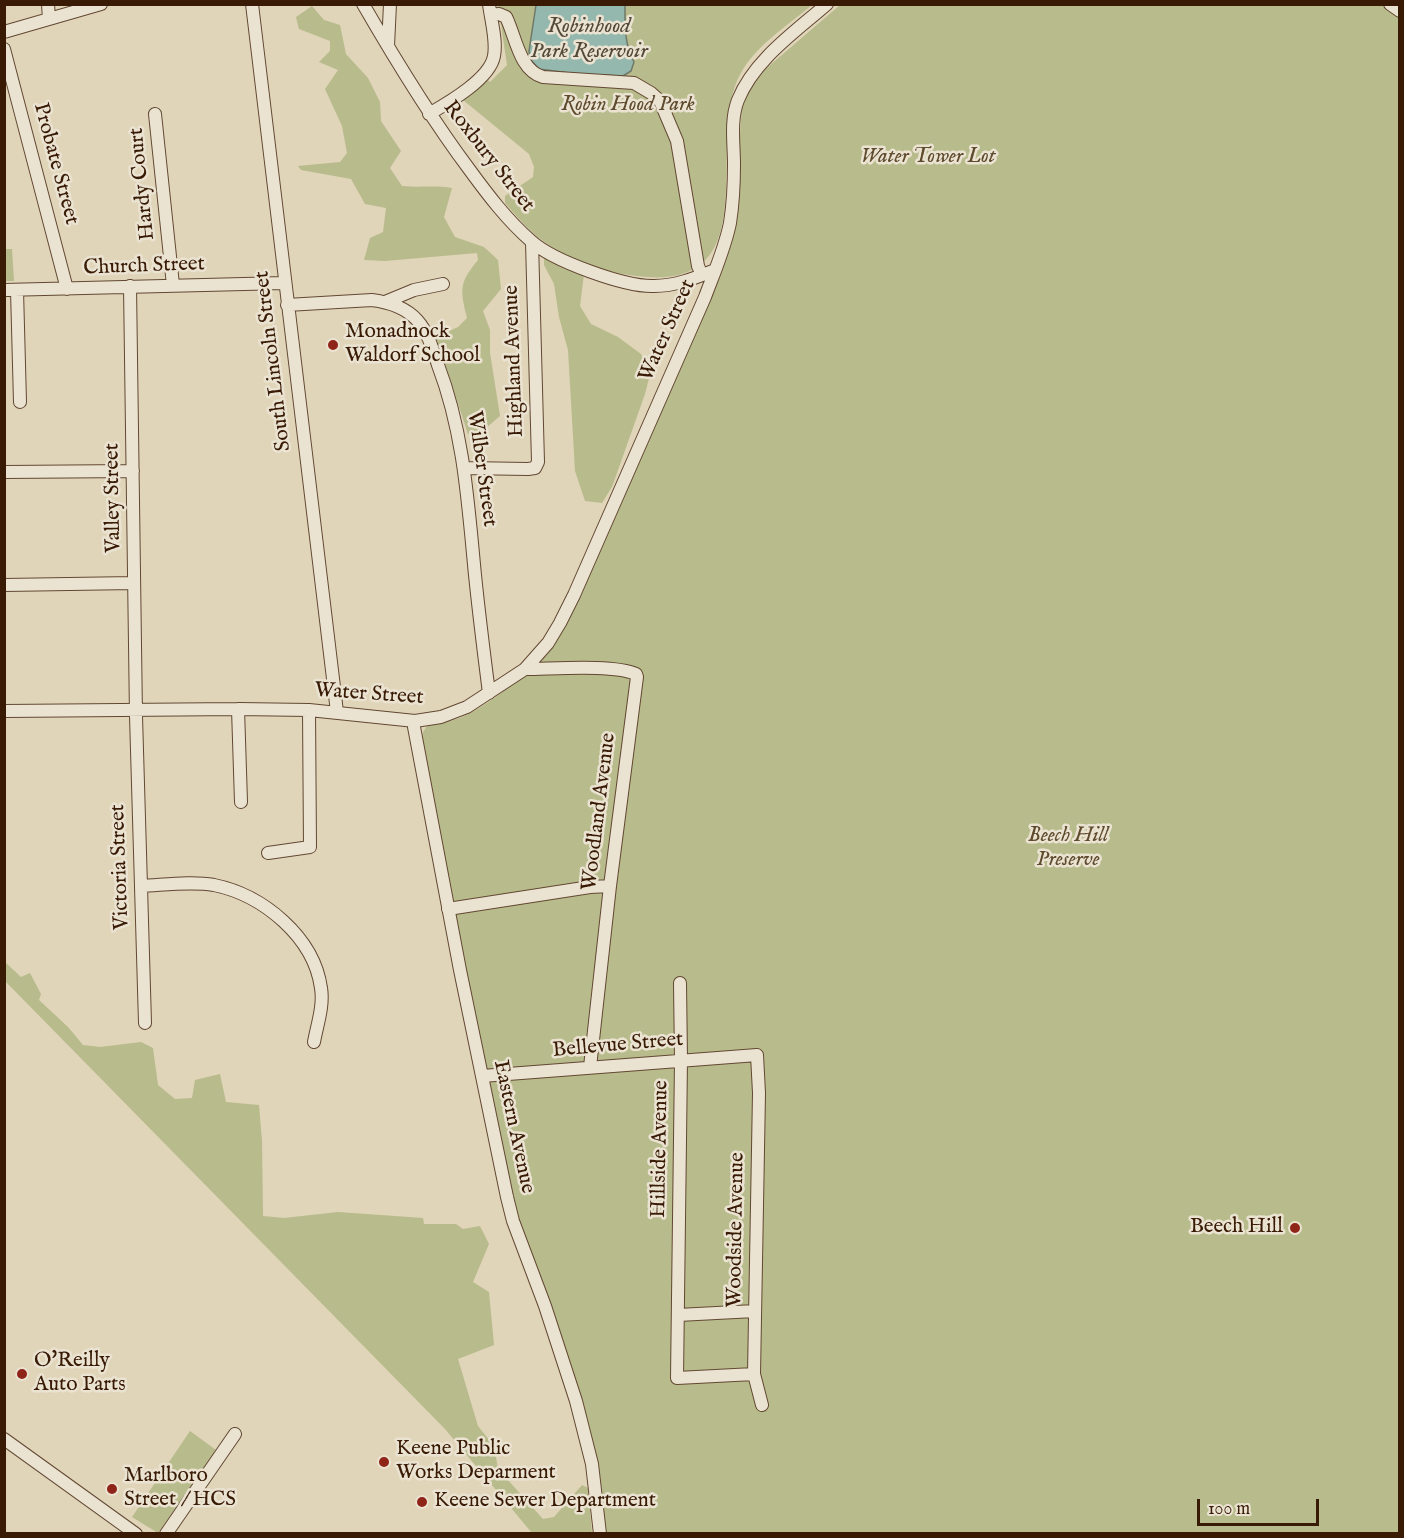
<!DOCTYPE html>
<html>
<head>
<meta charset="utf-8">
<style>
  body { margin:0 }
  #map { position:relative; width:1404px; height:1538px; overflow:hidden; background:#e0d4b9; font-family:"IM FELL English",serif }
  canvas { display:block }
  .frame { position:absolute; inset:0; border:6px solid #381a05; pointer-events:none }
  .scale { position:absolute; left:1197px; top:1499px; width:122px; height:27px; box-sizing:border-box; border:3px solid #381a05; border-top:0; padding-left:8px; font-size:18px; line-height:21px; white-space:nowrap; color:#381a05; -webkit-text-stroke:4px #ebe3d2; paint-order:stroke }
</style>
</head>
<body>
<div id="map">
<canvas width="1404" height="1538"></canvas>
<div class="frame"></div>
<div class="scale">100 m</div>
</div>
<script>
const ctx = document.querySelector('canvas').getContext('2d');
ctx.lineJoin = 'round';
function paint(path, color) { ctx.fillStyle = color; ctx.fill(path, 'evenodd'); }
function stroke(path, color, width, dash) { ctx.strokeStyle = color; ctx.lineWidth = width; ctx.lineCap = dash ? 'butt' : 'round'; ctx.setLineDash(dash || []); ctx.stroke(path); }
function drawText(font, color, halo, rows, align = 'center') {
  ctx.font = font + ' "IM FELL English",serif'; ctx.lineWidth = 5; ctx.setLineDash([]); ctx.textBaseline = 'middle'; ctx.strokeStyle = halo; ctx.fillStyle = color; for (const [text, x, y, turn = 0] of rows) {
    ctx.save(); ctx.translate(x, y); ctx.rotate((+turn || 0) * Math.PI / 180); ctx.textAlign = isNaN(turn) ? turn : align; if (halo) ctx.strokeText(text, 0, 0); ctx.fillText(text, 0, 0); ctx.restore();
  }
}
paint(new Path2D(`
  M1384,4L1399,14V1533H604L601,1494L515,1211L476,1024L422,740L423,732L427,726C441,723 455,721 468,714C495,701 524,674 546,653L711,293L737,186L742,103L755,78L840,5Z
  M498,5H812C786,27 751,48 737,81C707,152 767,293 636,276C602,272 559,256 533,233C523,224 514,213 505,203V196L533,177L534,167L529,154L463,100L488,80L490,82L507,65Z
  M312,6L324,20L340,25L346,54L368,78L380,102L381,121L401,151L390,168L402,186C419,188 435,185 452,188L444,217L455,237L484,247L498,260L501,289L483,311L490,330V353L500,416L486,428L468,434L436,337L458,327L467,318C460,289 459,283 478,260L477,253L385,261L364,260L370,238L383,232L386,208L365,204L351,179L301,170L298,166L340,162L347,153L342,126L325,89L338,70L319,62L330,51V41L299,29L296,17Z
  M5,249H12L14,281H5Z
  M544,256L584,274L580,306L591,324L618,337L641,354L650,374L645,394L612,487L602,503L585,501L575,471L568,350L559,317L554,284L544,265Z
  M5,962L21,977L30,973L41,994L39,1000L68,1027L83,1045L100,1047L141,1042L153,1048L158,1085L175,1099L192,1098L195,1080L220,1074L226,1102L259,1105L262,1141L263,1216L284,1218L338,1212L423,1218L424,1224H456L463,1229L480,1226L489,1244L473,1282L489,1292L494,1345L458,1359L478,1426L494,1446L498,1469L543,1519L554,1517L582,1485L588,1488L592,1533H532L445,1429L5,981Z
  M190,1431L216,1450L158,1533L132,1517Z`), '#b8bb8b');
const water = new Path2D(`
  M536,5H625C625,25 624,43 634,62L631,71L623,76L577,74L539,69L530,59L529,51Z`);
paint(water, '#94b8ae');
stroke(water, '#6f796a', 1.5);
const minor = new Path2D(`
  M48,4L49,19
  M252,4L337,712
  M363,4C396,61 430,117 469,169C488,195 507,220 531,241C553,261 625,287 654,286C676,286 695,278 715,270
  M1390,4L1400,11
  M491,15L499,14L506,17C516,37 519,70 543,77L634,83L651,93L660,101L677,141L698,266L702,275
  M4,32L101,4
  M388,46L390,4
  M4,49L67,289
  M155,114L173,285
  M429,114C448,103 490,79 494,56C497,40 491,21 489,4
  M130,286L136,716L145,1023
  M4,290L284,283
  M17,290L20,402
  M385,302L414,290L443,284
  M287,305L372,300C388,302 405,307 417,320C428,332 433,350 438,365C464,433 468,503 475,575C479,614 484,654 489,693
  M465,468L528,469L535,468L538,462L532,242
  M4,472L133,471
  M4,585L134,583
  M525,669C553,669 613,664 636,674L637,677L610,886L590,1067
  M238,709L241,802
  M4,711L238,709L309,710L415,721L441,717L467,707L525,669L548,643L560,623L574,595L705,297C714,273 725,248 730,223C733,204 734,183 734,164C734,144 730,120 738,100C754,60 795,32 827,4
  M415,721L414,727L460,970L507,1197L513,1221L545,1306L576,1401L592,1464L600,1534
  M268,853L310,847L309,710
  M141,886C164,885 191,881 214,885C263,895 314,937 321,988C324,1006 317,1025 314,1042
  M448,909L590,887L610,886
  M680,983L681,1060L677,1378L754,1374
  M482,1076L757,1055L759,1093L754,1374L762,1405
  M678,1315L755,1311
  M4,1439L136,1534
  M166,1534L235,1434`);
stroke(minor, '#624832', 14);
stroke(minor, '#ebe3d2', 12);
for (const [x, y, r, color] of [
  [333,345,6,"#8f2418"],
  [1295,1228,6,"#8f2418"],
  [22,1374,6,"#8f2418"],
  [384,1462,6,"#8f2418"],
  [112,1489,6,"#8f2418"],
  [422,1502,6,"#8f2418"]
]) { const dot = new Path2D(); dot.arc(x, y, r, 0, 2 * Math.PI); ctx.fillStyle = color; ctx.fill(dot); stroke(dot, '#ebe3d2', 2); }
drawText('italic 21px', '#5e4a2d', '#ebe3d2', [
  ["Robin Hood Park",628,106],
  ["Water Tower Lot",928,158],
  ["Beech Hill",1068,837],
  ["Preserve",1068,861]
]);
drawText('21px', '#381a05', '#ebe3d2', [
  ["Roxbury Street",488,157,52],
  ["Probate Street",55,164,75],
  ["Hardy Court",143,184,-96],
  ["Church Street",144,267,-2],
  ["Water Street",668,331,-66],
  ["South Lincoln Street",274,361,-97],
  ["Highland Avenue",515,361,-92],
  ["Wilber Street",481,469,82],
  ["Valley Street",114,498,-91],
  ["Water Street",369,695,4],
  ["Woodland Avenue",600,812,-83],
  ["Victoria Street",121,867,-92],
  ["Bellevue Street",618,1046,-5],
  ["Eastern Avenue",513,1127,78],
  ["Hillside Avenue",661,1149,-89],
  ["Woodside Avenue",737,1230,-89]
]);
drawText('21px', '#381a05', '#ebe3d2', [
  ["Monadnock",345,333],
  ["Waldorf School",345,357],
  ["Beech Hill",1283,1228,"right"],
  ["O'Reilly",34,1362],
  ["Auto Parts",34,1386],
  ["Keene Public",396,1450],
  ["Works Deparment",396,1474],
  ["Marlboro",124,1477],
  ["Street / HCS",124,1501],
  ["Keene Sewer Department",434,1502]
], 'left');
drawText('italic 22px', '#544938', '#ebe3d2', [
  ["Robinhood",589,27],
  ["Park Reservoir",589,52]
]);
</script>
</body>
</html>
